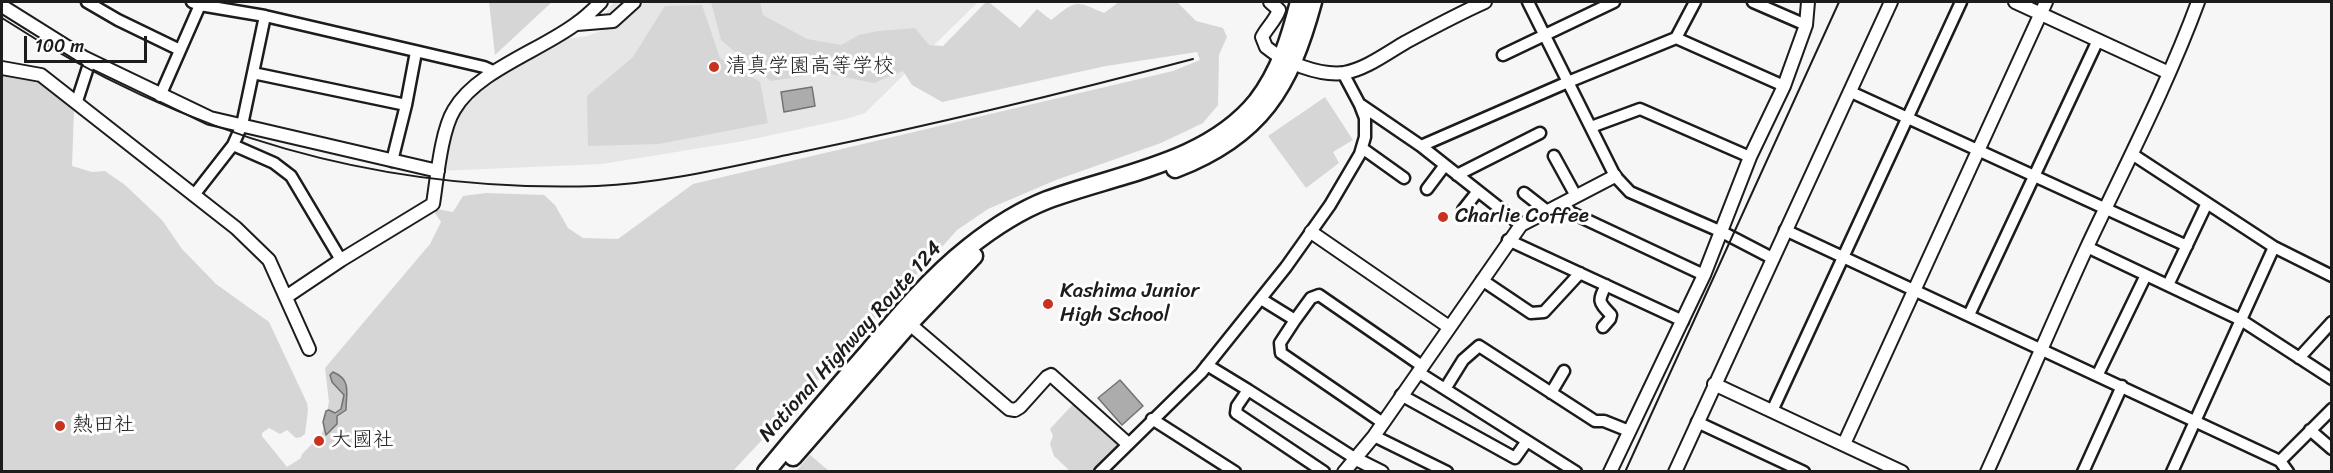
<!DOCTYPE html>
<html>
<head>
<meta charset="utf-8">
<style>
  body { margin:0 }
  #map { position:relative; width:2333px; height:473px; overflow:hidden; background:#f6f6f6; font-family:Sriracha,sans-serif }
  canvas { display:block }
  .frame { position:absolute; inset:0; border:3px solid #1c1c1c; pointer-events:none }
  .scale { position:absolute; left:24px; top:36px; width:123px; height:27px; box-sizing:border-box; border:3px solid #1c1c1c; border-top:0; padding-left:8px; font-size:18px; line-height:21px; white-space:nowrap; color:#1c1c1c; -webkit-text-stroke:4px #fff; paint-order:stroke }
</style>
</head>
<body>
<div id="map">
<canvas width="2333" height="473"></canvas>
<div class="frame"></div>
<div class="scale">100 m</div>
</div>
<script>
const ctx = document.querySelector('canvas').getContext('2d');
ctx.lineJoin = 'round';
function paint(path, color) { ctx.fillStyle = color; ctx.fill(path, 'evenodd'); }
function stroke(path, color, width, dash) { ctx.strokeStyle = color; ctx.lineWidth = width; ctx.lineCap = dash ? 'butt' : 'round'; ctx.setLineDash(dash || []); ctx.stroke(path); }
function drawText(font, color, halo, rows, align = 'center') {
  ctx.font = font + ' Sriracha,"Klee One",sans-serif'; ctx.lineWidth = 6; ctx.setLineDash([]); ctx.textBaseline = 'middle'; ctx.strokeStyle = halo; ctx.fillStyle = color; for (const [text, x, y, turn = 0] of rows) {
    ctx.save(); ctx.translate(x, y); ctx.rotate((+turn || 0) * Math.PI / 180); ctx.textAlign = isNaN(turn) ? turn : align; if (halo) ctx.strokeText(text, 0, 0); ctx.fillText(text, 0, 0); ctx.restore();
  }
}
paint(new Path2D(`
  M614,2H978L865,113L846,119L744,141L602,164L438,171L445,131L461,108L477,93L556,40L587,36L611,27L605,14Z`), '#e6e6e6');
paint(new Path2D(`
  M489,2H552L495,55Z
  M711,2H760L763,15L807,39L841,45L859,35L878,31L915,28L929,45L943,46L985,3H990L1020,28L1037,9L1051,20C1077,0 1074,0 1104,13L1119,2H1177L1196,21L1223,28L1227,37L1219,55L1218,105L1203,123L1161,143L1056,180L988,209L957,230L941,248L933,246L927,255L929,261L733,471H2V314L3,307L2,308V72L40,78L71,103L74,109L72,166L92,172L105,171L125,185L162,220L182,249L216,284L269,322L307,403L308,410L305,434L301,437L296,438L287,430L280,434L269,428L262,433V436L287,467L301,458L302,454L322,434L329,402L325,368L430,244L441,222L435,213L437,209L453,212L463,196L486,193L544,195L555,205L568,228L583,238L618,239L693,184L1173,71L1200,60L1197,52L1106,66L942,102L912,85L903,71L874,83L824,73L771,81L756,70L721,40Z
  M702,5L720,58L760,82L768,123L659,144L588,146L587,96L633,57L665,6Z
  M1325,97L1353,140L1333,152L1339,163L1306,188L1268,136Z
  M1076,401L1121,441L1093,472L1070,471L1054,456L1050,444L1053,436L1050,429Z
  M810,455L829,471H796Z`), '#d6d6d6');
const water = new Path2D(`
  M812,87L815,106L784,112L781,92Z
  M333,372C352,380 346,393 346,410L337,416V424L326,435L323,422L326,411L329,410L335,413L341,409L344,395L332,382L330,375Z
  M1120,380L1143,406L1122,425L1098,398Z`);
paint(water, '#acacac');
stroke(water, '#727272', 1.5);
const minor = new Path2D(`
  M87,2L118,20L180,50
  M192,2L200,5L265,16L484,67L495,72
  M1528,2L1615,176L1630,192L1722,232L1772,258
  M1753,2L1806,25
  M1676,38L1784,86
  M1503,55L1614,2
  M253,73L406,105
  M1851,92L2187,246
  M160,96L200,5
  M77,101L90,61
  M1361,105L1421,146L1521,225
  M1591,127L1640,109L1750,157
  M233,145L274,163L291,176L341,260
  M1421,146L1568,82L1676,38L1695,2
  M1362,148L1404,178
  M2132,154L2274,247L2332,276
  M1554,156L1576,196
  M392,161L406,105L416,52
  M1457,175L1540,133
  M1427,189L1445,165
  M1524,193L1547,211
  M194,195L233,145L242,125L265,16
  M1557,206L1704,275
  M1463,210L1478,191
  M1785,230L2280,461L2288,472
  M1508,240L1683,321
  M2087,247L2241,320L2332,379
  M1482,280L1531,313L1544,312L1580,273
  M2168,285L2207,203
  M1261,299L1295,320
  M1969,315L2098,40
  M1603,327L1610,319L1611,315C1598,301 1598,302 1606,285
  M2299,358L2332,322
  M1207,365L1248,390L1237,406L1236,413L1324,472
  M1418,372L1527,441
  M2098,374L2146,275
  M1445,389L1463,360L1479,346L1595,421H1604L1629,431
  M1248,390L1356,459
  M1551,393L1564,371
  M1401,395L1515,458L1527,441L1576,472
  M1772,411L1961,2
  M1152,419L1235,472
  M1697,422L1804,472
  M1383,423L1281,353L1280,343L1295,320L1311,298L1319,295L1422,366
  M2310,430L2332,449
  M1374,436L1447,472
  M2280,461L2332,409
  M1100,472L1201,373L1286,267L1330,205L1360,154L1365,137V118L1360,105L1343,73
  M2083,472L2122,386
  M2172,472L2274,247`);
const tertiary = new Path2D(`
  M1270,2L1279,10C1275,21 1268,26 1262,37L1266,47C1284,62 1319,76 1344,73C1366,69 1387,53 1406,42C1432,28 1458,14 1485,2
  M2015,2L2169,73
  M2,6L85,58L210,118L438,171
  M577,24L613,21L634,2
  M2,68L41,75L236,228L269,260L309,349
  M1311,232L1449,327
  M286,297L341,260L433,204C437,179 441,131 454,110C476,71 542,50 577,23C586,17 594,9 601,2
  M905,320L1009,409L1015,410L1020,407L1047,377L1051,375L1127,443
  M1714,384L1902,472
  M1844,444L2046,2
  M1356,459L1382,472
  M1344,472L1374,436L1521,225L1615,176
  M1610,472L1704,275L1750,157L1784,86L1806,25L1808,2
  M1675,472L1891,2
  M1987,472C2021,397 2053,321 2087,247C2125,166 2167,86 2198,2`);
const trunk = new Path2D(`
  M1175,169C1261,136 1290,87 1313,2
  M793,457L910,323L974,256
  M766,472C800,431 834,391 869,351C900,314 931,277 969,247C993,228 1019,211 1047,200C1117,174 1207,163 1257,101C1280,71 1290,37 1299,2`);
stroke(minor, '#1c1c1c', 15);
stroke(tertiary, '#1c1c1c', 16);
stroke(trunk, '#1c1c1c', 21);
stroke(minor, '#fff', 10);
stroke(tertiary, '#fff', 12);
stroke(trunk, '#fff', 16);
stroke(new Path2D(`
  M2,18C184,136 379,193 597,186C668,183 737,165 806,151C936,124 1065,93 1193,59
  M1625,472L1839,2`), '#1c1c1c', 2);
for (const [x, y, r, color] of [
  [714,67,6,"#c8321e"],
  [1443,217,6,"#c8321e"],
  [1048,304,6,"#c8321e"],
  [60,426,6,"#c8321e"],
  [319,441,6,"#c8321e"]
]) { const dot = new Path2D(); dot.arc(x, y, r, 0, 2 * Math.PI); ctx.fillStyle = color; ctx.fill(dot); stroke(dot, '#fff', 2); }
drawText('21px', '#1c1c1c', '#fff', [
  ["清真学園高等学校",726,67],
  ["Charlie Coffee",1455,217],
  ["Kashima Junior",1060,292],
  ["High School",1060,316],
  ["熱田社",72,426],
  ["大國社",331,441]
], 'left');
drawText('21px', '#1c1c1c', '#fff', [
  ["National Highway Route 124",851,342,-48]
]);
</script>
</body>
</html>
